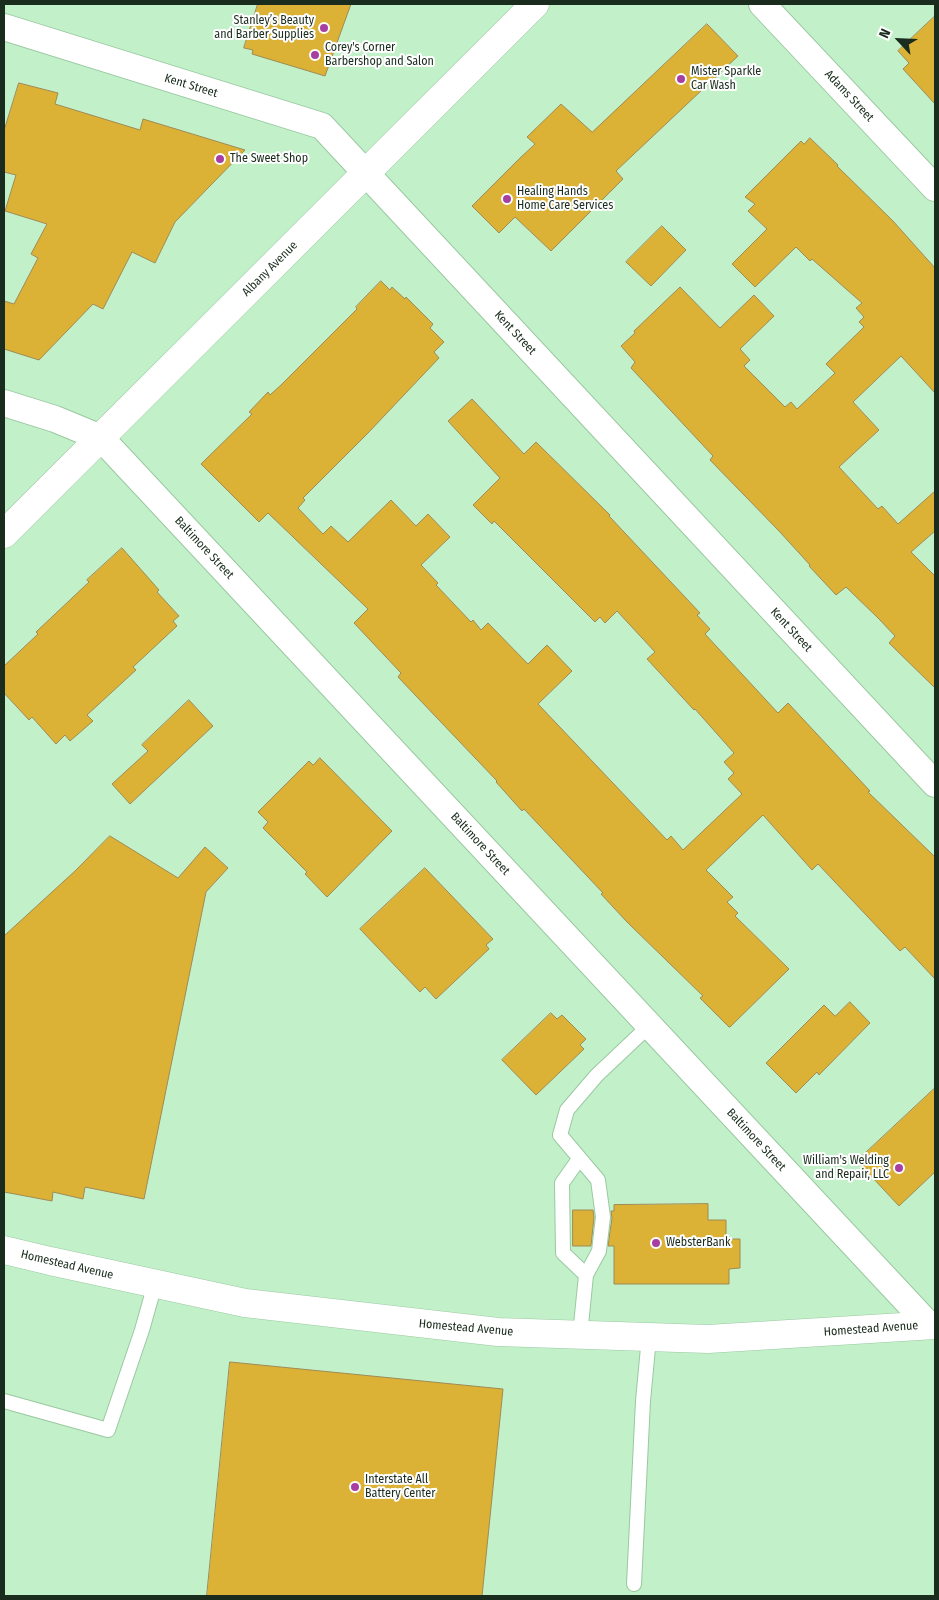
<!DOCTYPE html>
<html>
<head>
<meta charset="utf-8">
<style>
  body { margin:0 }
  #map { position:relative; width:939px; height:1600px; overflow:hidden; background:#c2f1c9; font-family:"Fira Sans Condensed",sans-serif }
  canvas { display:block }
  .frame { position:absolute; inset:0; border:5px solid #1a2c1d; pointer-events:none }
  .north { position:absolute; left:874px; top:15px; width:50px; height:50px; -webkit-text-stroke:4px #fff; paint-order:stroke; rotate:295deg; font-size:14px; font-weight:700; line-height:20px; text-align:center; color:#1a2c1d }
  .north::after { content:''; display:block; margin:auto; width:18px; height:22px; background:#1a2c1d; clip-path:polygon(50% 0,100% 100%,50% 72%,0 100%) }
</style>
</head>
<body>
<div id="map">
<canvas width="939" height="1600"></canvas>
<div class="frame"></div>
<div class="north">N</div>
</div>
<script>
const ctx = document.querySelector('canvas').getContext('2d');
ctx.lineJoin = 'round';
function paint(path, color) { ctx.fillStyle = color; ctx.fill(path, 'evenodd'); }
function stroke(path, color, width, dash) { ctx.strokeStyle = color; ctx.lineWidth = width; ctx.lineCap = dash ? 'butt' : 'round'; ctx.setLineDash(dash || []); ctx.stroke(path); }
function drawText(font, color, halo, rows, align = 'center') {
  ctx.font = font + ' "Fira Sans Condensed",sans-serif'; ctx.lineWidth = 4; ctx.setLineDash([]); ctx.textBaseline = 'middle'; ctx.strokeStyle = halo; ctx.fillStyle = color; for (const [text, x, y, turn = 0] of rows) {
    ctx.save(); ctx.translate(x, y); ctx.rotate((+turn || 0) * Math.PI / 180); ctx.textAlign = isNaN(turn) ? turn : align; if (halo) ctx.strokeText(text, 0, 0); ctx.fillText(text, 0, 0); ctx.restore();
  }
}
const building = new Path2D(`
  M258,4H351L325,76L252,54L253,50L244,48Z
  M935,16V104L903,69L909,63L898,51Z
  M707,24L738,56L616,171L623,179L551,251L515,217L499,233L472,206L519,159L535,144L527,137L561,104L592,132Z
  M19,83L58,93L55,104L140,130L143,119L245,150L175,222L155,263L132,252L103,309L93,304L39,360L4,349V301L14,304L38,258L31,254L47,224L5,211L16,175L4,172V131Z
  M810,138L838,165L837,166L893,221L935,268V393L901,356L853,402L879,430L839,467L878,509L882,506L898,524L935,491V531L911,552L935,576V688L889,643L895,636L879,619L846,587L836,595L809,566L810,565L779,531L710,460L713,456L631,368L635,362L621,346L635,333L634,331L680,287L720,328L754,295L774,316L740,349L750,360L744,366L785,407L791,402L797,409L835,373L826,364L864,327L859,322L864,317L856,308L862,303L812,259L810,261L796,247L755,287L732,264L767,229L748,211L755,204L745,197L801,141L804,144Z
  M662,226L686,250L651,286L626,262Z
  M381,281L390,290L392,287L405,299L406,297L433,324L430,328L444,342L434,352L439,358L368,433L303,498L305,500L298,508L323,534L331,526L348,542L391,500L416,526L428,514L450,537L421,565L438,583L436,585L471,622L473,620L481,630L488,623L528,664L547,645L572,671L538,704L667,840L671,836L683,850L742,794L728,779L734,773L724,762L734,753L695,709L694,710L647,659L655,652L617,611L605,623L600,617L595,622L494,521L492,524L473,505L500,478L448,421L472,399L524,454L536,442L610,515L609,516L700,613L697,615L710,629L705,634L778,713L788,703L870,791L868,792L935,857V979L905,947L900,951L818,864L812,870L763,815L706,870L733,897L727,902L738,913L735,916L789,969L730,1027H729L700,998L703,996L627,922L601,894L603,893L524,809L522,811L496,782L497,781L398,677L401,673L354,623L368,609L268,513L259,522L201,464L252,414L249,412L268,392L270,395L281,385L357,309L356,307Z
  M122,548L159,590L157,592L179,616L173,621L177,626L133,667L136,670L87,715L93,721L70,741L65,735L56,744L32,717L29,720L4,693V666L38,634L36,632L89,582L87,580Z
  M189,700L213,726L130,804L112,784L148,751L142,745Z
  M320,758L392,831L327,897L305,874L307,872L263,828L268,822L258,812L309,761L313,765Z
  M110,836L178,878L205,847L228,868L206,892L144,1199L85,1187L83,1199L53,1192L52,1201L4,1192V936L75,871Z
  M425,868L493,939L486,945L489,949L436,999L425,987L420,992L360,929Z
  M850,1002L870,1023L819,1075L817,1072L796,1093L766,1063L824,1005L835,1016Z
  M551,1013L557,1019L562,1015L586,1039L580,1045L584,1049L536,1095L502,1060Z
  M935,1088V1172L899,1206L857,1161Z
  M708,1204V1220H726V1239H740V1268L729,1269V1284H614V1246H608L612,1218L611,1211H614V1205Z
  M573,1210H593L594,1217L591,1246H573Z
  M230,1362L503,1389L482,1596H207Z`);
paint(building, '#dbb235');
stroke(building, '#9e8a57', 1);
const lane = new Path2D(`
  M579,1159L562,1183L563,1253L586,1275
  M580,1335L586,1275L599,1251L603,1217L598,1180L560,1135L567,1110L597,1075L650,1025
  M4,1401L108,1430L142,1330L155,1284
  M634,1584L643,1401L649,1337`);
const street = new Path2D(`
  M762,4L935,188
  M4,27L322,126L935,784
  M4,403L55,419L101,438L929,1325`);
const secondary = new Path2D(`
  M4,1250L50,1261L245,1303L498,1332L708,1339L935,1325`);
const highway = new Path2D(`
  M4,534L535,4`);
stroke(lane, '#9ac8a1', 16);
stroke(street, '#9ac8a1', 28);
stroke(secondary, '#9ac8a1', 29);
stroke(highway, '#9ac8a1', 29);
stroke(lane, '#fff', 14);
stroke(street, '#fff', 26);
stroke(secondary, '#fff', 28);
stroke(highway, '#fff', 28);
for (const [x, y, r, color] of [
  [324,28,5,"#a73fa3"],
  [315,55,5,"#a73fa3"],
  [681,79,5,"#a73fa3"],
  [220,159,5,"#a73fa3"],
  [507,199,5,"#a73fa3"],
  [899,1168,5,"#a73fa3"],
  [656,1243,5,"#a73fa3"],
  [355,1487,5,"#a73fa3"]
]) { const dot = new Path2D(); dot.arc(x, y, r, 0, 2 * Math.PI); ctx.fillStyle = color; ctx.fill(dot); stroke(dot, '#fff', 2); }
drawText('12px', '#1a2c1d', '#fff', [
  ["Stanley’s Beauty",314,21,"right"],
  ["and Barber Supplies",314,35,"right"],
  ["Corey's Corner",325,48],
  ["Barbershop and Salon",325,62],
  ["Mister Sparkle",691,72],
  ["Car Wash",691,86],
  ["The Sweet Shop",230,159],
  ["Healing Hands",517,192],
  ["Home Care Services",517,206],
  ["William's Welding",889,1161,"right"],
  ["and Repair, LLC",889,1175,"right"],
  ["WebsterBank",666,1243],
  ["Interstate All",365,1480],
  ["Battery Center",365,1494]
], 'left');
drawText('12px', '#1a2c1d', '#fff', [
  ["Kent Street",191,86,17],
  ["Adams Street",849,96,47],
  ["Albany Avenue",270,269,-45],
  ["Kent Street",515,333,47],
  ["Baltimore Street",204,548,47],
  ["Kent Street",791,630,47],
  ["Baltimore Street",480,844,47],
  ["Baltimore Street",756,1140,47],
  ["Homestead Avenue",67,1265,13],
  ["Homestead Avenue",466,1328,5],
  ["Homestead Avenue",871,1329,-4]
]);
</script>
</body>
</html>
